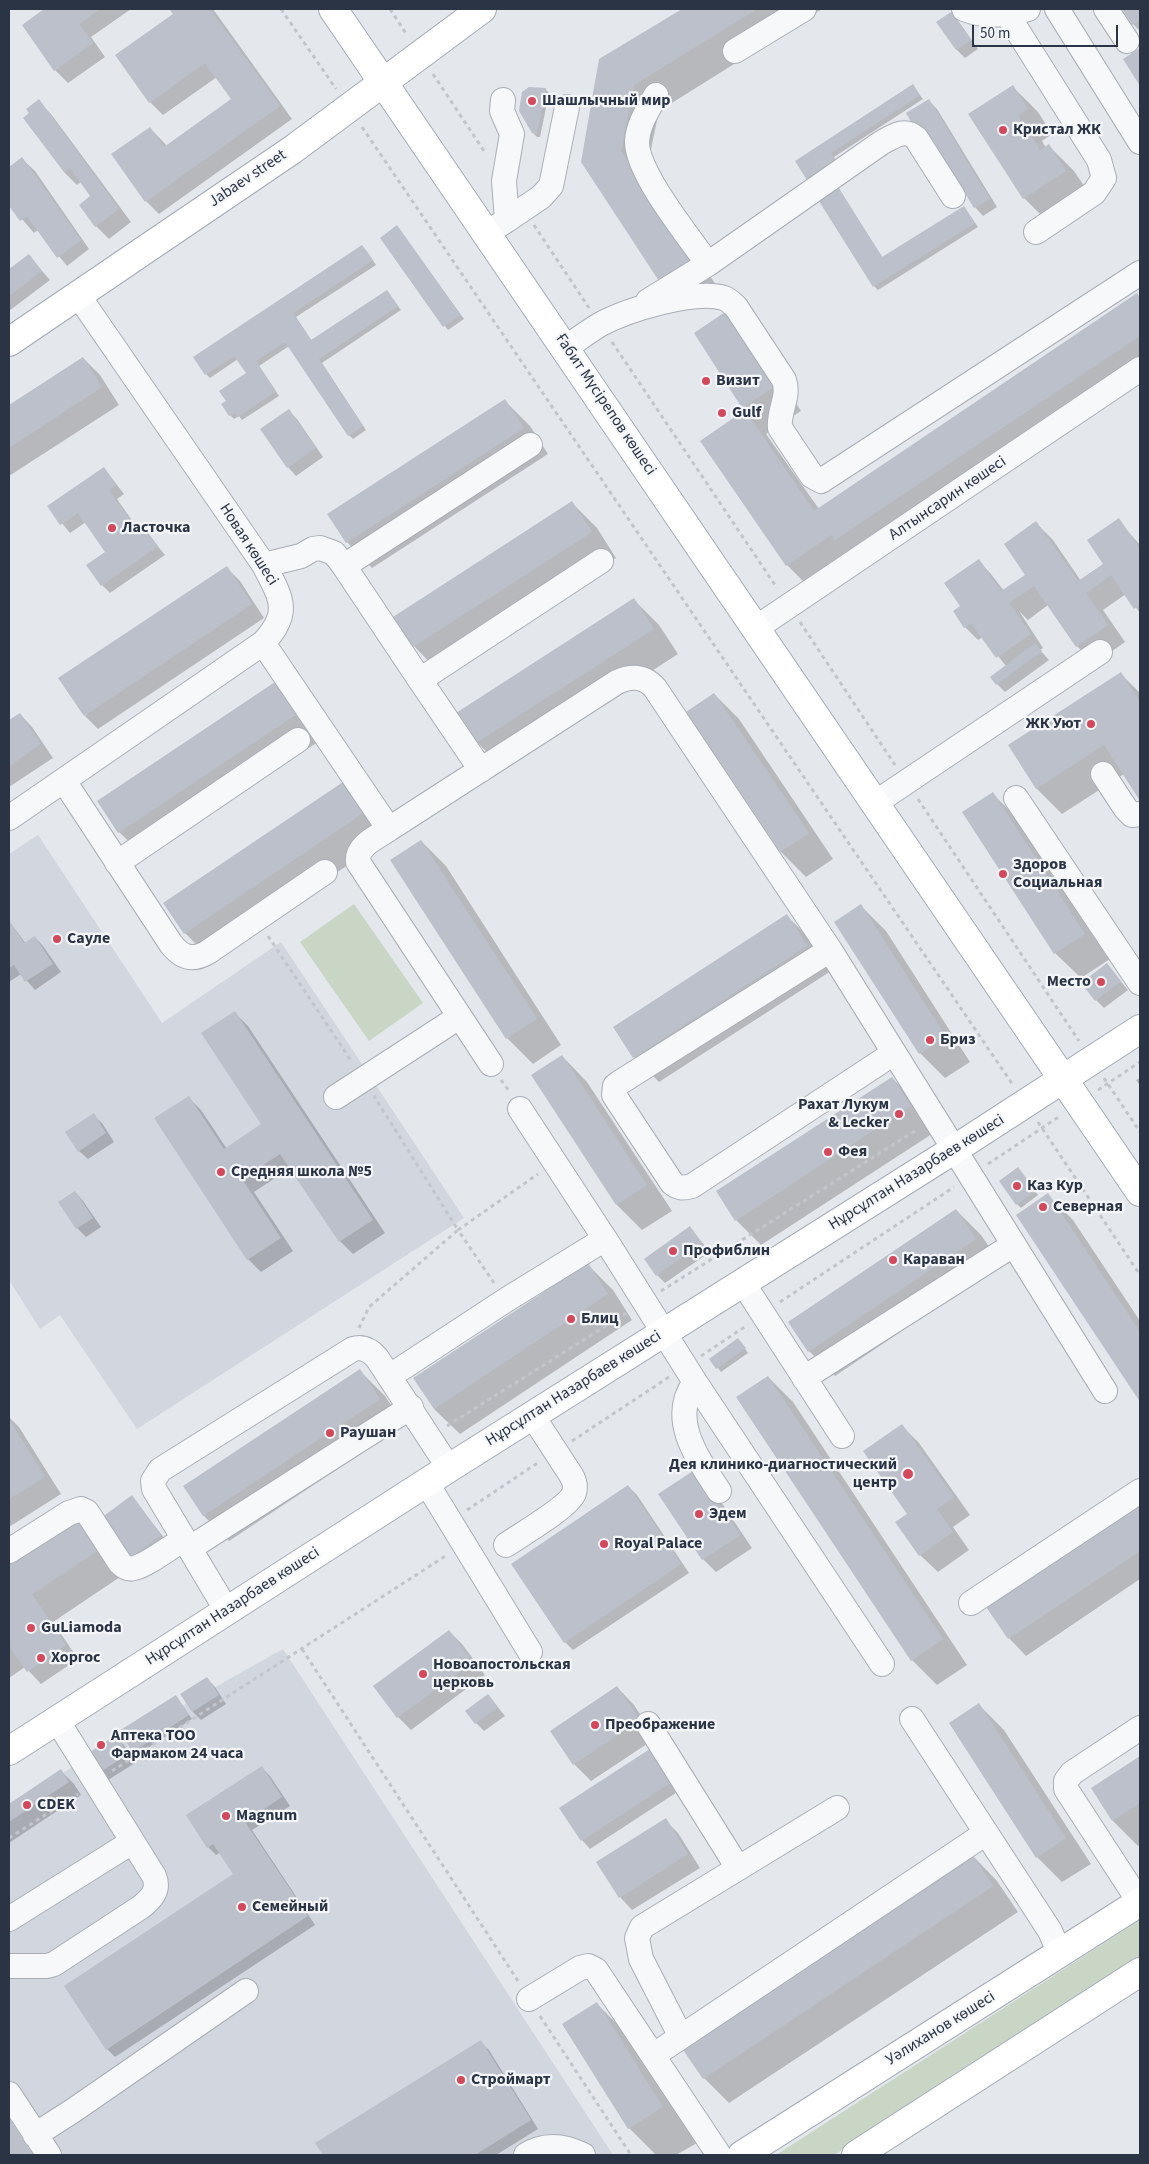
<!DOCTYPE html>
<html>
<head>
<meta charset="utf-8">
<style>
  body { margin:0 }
  #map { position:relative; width:1149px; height:2164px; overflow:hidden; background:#e4e7ec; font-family:"Source Sans 3",sans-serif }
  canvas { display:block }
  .frame { position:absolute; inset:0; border:10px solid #2b3445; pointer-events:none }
  .scale { position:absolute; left:972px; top:25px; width:146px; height:22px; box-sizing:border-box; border:2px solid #2b3445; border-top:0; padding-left:6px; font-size:15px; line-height:18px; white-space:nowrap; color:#2b3445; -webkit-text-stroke:4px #f4f6f9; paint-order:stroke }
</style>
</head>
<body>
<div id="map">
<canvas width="1149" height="2164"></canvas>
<div class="frame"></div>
<div class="scale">50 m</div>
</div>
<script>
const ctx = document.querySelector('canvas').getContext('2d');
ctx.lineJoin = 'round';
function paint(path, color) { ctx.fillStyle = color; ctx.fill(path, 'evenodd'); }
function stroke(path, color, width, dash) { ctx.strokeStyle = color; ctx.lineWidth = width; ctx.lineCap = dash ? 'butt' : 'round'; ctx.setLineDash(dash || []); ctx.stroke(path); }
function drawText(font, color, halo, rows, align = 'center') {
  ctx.font = font + ' "Source Sans 3",sans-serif'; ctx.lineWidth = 4.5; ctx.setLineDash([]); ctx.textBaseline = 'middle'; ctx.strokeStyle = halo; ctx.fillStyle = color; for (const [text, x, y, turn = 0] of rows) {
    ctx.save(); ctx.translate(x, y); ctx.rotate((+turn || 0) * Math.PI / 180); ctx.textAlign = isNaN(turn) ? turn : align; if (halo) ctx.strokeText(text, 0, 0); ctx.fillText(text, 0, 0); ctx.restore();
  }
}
paint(new Path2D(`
  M38,835L162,1023L281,942L464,1218L137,1429L60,1315L40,1329L9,1280V854Z
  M283,1649L613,2155H59L9,2078V1803Z`), '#d2d6de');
paint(new Path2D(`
  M354,904L423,1003L369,1041L300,942Z
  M1140,1920V1958L834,2155H776Z`), '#c9d6c5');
paint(new Path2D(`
  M47,9H131L91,37L105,57L68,83L55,70L23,26Z
  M170,9H213L292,119L159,214L146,201L113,155L150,128L167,146L233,99L217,77L163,115L150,102L117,56L174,15Z
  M684,9H822L659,111L645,178L716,285L686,305L582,162L601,60Z
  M1123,9H1140V31L1133,24Z
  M951,13L959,22L978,49L965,58L957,50Z
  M913,86L923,99L834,157L842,170L796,162Z
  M1013,87L1038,112L1052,134L1042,141L1046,148L1049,146L1074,171L1091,196L1049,223L1024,198Z
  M545,89L549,93L540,137H537L533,133Z
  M38,101L51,114L131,222L109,239L96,226L92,197L81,182L77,185L64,172L25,118Z
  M929,101L937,109L997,207L983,216L975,207L933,138L928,142L919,133Z
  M22,159L35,171L89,249L67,266L38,230L34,233L9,204V169Z
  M837,187L883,258L964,207L978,227L878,290L874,286Z
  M397,227L464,319L448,330L382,238Z
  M366,250L376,265L296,317L312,341L387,291L401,310L322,363L366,430L353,439L349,435L289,346L259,366L279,396L242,420L239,416L234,419L230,415L227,401L247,373L238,359L210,378L206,374Z
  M29,256L50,280L9,311V271Z
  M1137,295L1140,298V378L812,590L787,565L702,442L747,411L743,407L753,337L801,411L766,434L819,509Z
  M83,358L100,375L119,405L9,476V406Z
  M505,401L530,426L548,454L372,568L347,542Z
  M289,411L297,419L323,457L296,476L288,467Z
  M104,468L124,494L117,499L142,535L146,532L165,555L110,593L102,585L107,553L86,522L70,533L48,506Z
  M572,503L597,528L616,558L439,672L414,646Z
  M1118,520L1140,545V613L1126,594L1103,610L1125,642L1094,664L1077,646L1048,605L1028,620L1019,611L1043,648L1040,650L1049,660L1005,692L997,684L1006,666L983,637L978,640L965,627L962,607L979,561L991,574L1004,591L1027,575L1036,523L1053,540L1081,581L1103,566Z
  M227,568L240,581L264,618L98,729L85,716Z
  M634,600L659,625L678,654L502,768L477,742Z
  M1121,674L1140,693V799L1124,774L1062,814L1037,789L1010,746Z
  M278,681L324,738L145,857L119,832L99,801Z
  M714,694L739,719L833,859L806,877L781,852L688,712Z
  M20,714L32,727L53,758L9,787V722Z
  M343,784L368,809L388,838L210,958L185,933Z
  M993,794L1018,819L1110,959L1081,978L1055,953L964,812Z
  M421,841L446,866L561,1045L533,1064L507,1038L392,860Z
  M861,906L886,931L970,1062L945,1078L920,1053Z
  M787,916L812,941L831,971L659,1082L634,1057Z
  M9,921L26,944L35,937L43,946L61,972L35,990L21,974L9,982Z
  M1107,965L1128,990L1104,1008L1096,1000Z
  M235,1013L248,1026L385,1233L353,1254L340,1241L290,1168L254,1192L293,1251L261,1272L248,1259L188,1097L201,1110L227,1149L263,1125Z
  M562,1056L587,1082L672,1211L642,1230L617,1205L533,1075Z
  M892,1078L917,1103L935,1132L761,1245L736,1220Z
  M1140,1078V1086L1136,1080Z
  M93,1115L102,1123L114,1142L88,1159L79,1151Z
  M1022,1173L1038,1195L1021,1208L1017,1204Z
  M75,1192L83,1201L101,1227L86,1237L77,1228L60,1202Z
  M1048,1195L1073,1220L1140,1321V1400L1018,1215Z
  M956,1210L981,1235L1001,1264L835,1376L809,1351Z
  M690,1228L710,1252L665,1283L657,1275Z
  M587,1264L613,1290L632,1320L460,1434L434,1409Z
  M742,1344L748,1353L721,1372L711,1359Z
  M360,1371L385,1396L404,1425L229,1541L204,1516L185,1487Z
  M768,1377L793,1402L967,1665L937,1685L912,1660Z
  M9,1417L19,1427L61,1494L9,1527Z
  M902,1426L919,1443L970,1515L953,1527L969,1550L938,1572L920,1555L897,1522L909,1514Z
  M709,1484L752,1548L716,1572L703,1559Z
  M628,1486L637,1495L689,1573L573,1650L565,1642Z
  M132,1497L169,1544L140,1565L132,1556Z
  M1140,1502V1579L1026,1656L1009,1638Z
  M80,1516L126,1573L53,1622L78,1659L41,1684L25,1667L9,1678V1564Z
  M449,1631L462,1644L485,1675L411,1730L398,1717Z
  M207,1678L215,1687L226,1704L201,1720L193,1712L182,1694Z
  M617,1687L634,1705L656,1738L591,1781L574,1764Z
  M488,1695L505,1716L484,1731L476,1723Z
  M176,1696L192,1719L137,1755L134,1751Z
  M979,1705L1004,1730L1091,1864L1062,1882L1037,1857Z
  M115,1737L124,1745L135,1763L108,1780L100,1772Z
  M656,1746L685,1787L590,1849L582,1840Z
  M1140,1758V1845L1138,1846L1113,1821L1093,1789Z
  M261,1767L270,1776L290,1806L252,1830L315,1925L115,2057L107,2049L235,1874L221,1852L216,1855L208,1847Z
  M61,1771L74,1784L81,1795L9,1843V1805Z
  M665,1820L678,1833L700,1868L632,1910L620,1897Z
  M972,1855L997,1881L1018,1912L729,2103L704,2078Z
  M597,2004L632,2039L697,2143L676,2155H656L629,2128Z
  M480,2042L489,2050L538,2129L496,2155H324L317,2143Z
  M9,2118L33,2155H9Z`), '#0003');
paint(new Path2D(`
  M44,9H100L79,24L93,43L54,71L22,25Z
  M169,9H210L280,106L145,202L111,154L150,127L164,147L231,99L205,63L149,103L115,55L173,14Z
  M682,9H757L634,85L621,151L692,259L659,281L581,162L599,59Z
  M1122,9H1140V20L1132,25Z
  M951,12L971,40L956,50L936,22Z
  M1140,48V86L1123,59Z
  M913,84L920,95L831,153L839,166L810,185L795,161Z
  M1013,85L1028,109L1018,115L1040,150L1049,144L1066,171L1023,199L968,114Z
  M529,87L546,88L537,134L532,133L519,111L522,92Z
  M39,99L119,209L95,227L79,205L90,196L70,168L64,172L23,118L29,113L26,109Z
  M929,99L990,199L974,208L926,129L918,134L906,113Z
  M22,157L81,240L57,258L27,216L20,221L9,206V167Z
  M837,185L882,257L964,206L975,223L873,287L817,198Z
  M397,225L461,315L443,327L380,238Z
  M362,245L373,260L293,313L311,340L387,290L398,306L319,359L363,426L348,436L285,342L256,361L276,391L238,417L235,413L229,416L221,404L226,401L219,391L246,373L234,356L205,375L193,357Z
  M29,254L42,271L9,296V269Z
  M1137,293L1140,298V336L835,540L831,535L786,566L700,441L745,410L814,511Z
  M728,310L777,385L742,408L694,333Z
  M83,357L102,387L9,448V405Z
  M505,399L524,428L346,543L327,514Z
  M289,409L316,448L287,468L260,429Z
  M104,467L116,485L109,490L140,534L146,530L158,546L101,586L86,565L105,552L78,513L60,525L47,506Z
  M572,501L592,532L413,647L393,617Z
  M1119,518L1140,549V605L1134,609L1111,575L1086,593L1108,625L1076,647L1034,586L1009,603L1031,634L996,658L971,623L964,628L953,611L960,606L944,583L979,559L1001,591L1025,575L1004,544L1036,521L1078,581L1103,564L1087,540Z
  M227,566L252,604L84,716L58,678Z
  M634,598L654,629L476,743L456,713Z
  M1035,643L1042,651L996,685L990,677Z
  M1121,672L1140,702V801L1104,745L1036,789L1008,745Z
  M278,680L300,712L118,833L97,801Z
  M714,693L809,833L780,852L686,712Z
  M20,713L41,744L9,766V720Z
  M343,782L363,813L184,934L163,903Z
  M993,792L1085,934L1054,954L962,812Z
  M421,840L537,1019L506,1039L390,860Z
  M861,904L946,1037L919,1054L834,922Z
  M787,914L807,946L633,1058L613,1027Z
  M9,920L24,943L35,936L53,964L25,982L14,965L9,968Z
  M1107,963L1121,981L1095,1001L1081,983Z
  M235,1011L373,1220L339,1242L280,1154L242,1179L281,1238L247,1260L154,1118L189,1096L224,1149L261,1124L201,1033Z
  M562,1055L647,1185L616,1205L531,1075Z
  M892,1077L911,1106L735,1221L716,1191Z
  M94,1113L106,1133L78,1152L65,1132Z
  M1018,1167L1036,1191L1016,1205L999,1181Z
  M75,1191L93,1218L76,1229L58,1202Z
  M1048,1193L1140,1332V1402L1016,1215Z
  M956,1209L976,1239L808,1352L788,1322Z
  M690,1226L702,1243L656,1276L644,1259Z
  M588,1263L608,1294L434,1409L413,1378Z
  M738,1338L746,1348L716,1369L709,1359Z
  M360,1369L380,1399L203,1516L183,1486Z
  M768,1376L943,1639L911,1661L736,1397Z
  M9,1419L45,1477L9,1499Z
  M902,1424L954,1497L937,1509L953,1532L919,1556L895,1522L907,1514L863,1451Z
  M696,1469L740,1535L702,1560L658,1494Z
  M628,1485L681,1564L564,1643L511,1564Z
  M132,1495L161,1535L131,1557L101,1518Z
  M1140,1500V1551L1008,1639L984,1604Z
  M80,1515L102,1548L32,1594L66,1645L27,1672L9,1646V1562Z
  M449,1630L473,1662L397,1718L373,1686Z
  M207,1677L219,1695L192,1712L180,1694Z
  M617,1686L640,1720L573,1765L550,1731Z
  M488,1694L498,1707L475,1724L465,1711Z
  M176,1695L189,1715L133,1752L119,1731Z
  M979,1703L1066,1838L1036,1858L949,1723Z
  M116,1735L128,1754L99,1773L87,1754Z
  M656,1745L678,1778L581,1841L559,1808Z
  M1140,1756V1803L1112,1821L1091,1788Z
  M262,1766L282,1797L245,1822L308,1916L106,2050L64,1986L233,1874L213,1844L207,1848L186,1815Z
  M61,1769L69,1782L9,1822V1804Z
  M666,1818L688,1854L619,1898L596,1862Z
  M972,1854L993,1886L703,2079L681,2047Z
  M597,2002L663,2107L628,2129L562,2024Z
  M481,2040L531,2120L475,2155H323L315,2143Z
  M9,2118L33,2155H9Z`), '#bbc0ca');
const minor = new Path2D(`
  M964,9C984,17 1008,15 1028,9
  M1057,9L1140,142
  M1106,9L1127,41
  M1007,14L1099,160L1104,178L1094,193L1036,232
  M735,51L804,9
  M656,95C648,110 638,124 637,141C636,172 689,237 708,264
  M507,220L541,197L551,186L567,107
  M487,233L507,220L504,181L512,134L502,111L503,100
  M648,301L708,264L881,143C894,136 904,128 916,138L953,196
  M565,348C577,340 589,331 601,324C627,310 695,289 724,298C729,300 733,304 736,307L784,380C790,397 778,411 780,428L812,476L821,481L1140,273
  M264,565L301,556L313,549L320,548L334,553L344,566L530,445
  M344,566L420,680L601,561
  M756,628L1140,369
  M263,643L389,829C378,837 356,845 358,862L491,1064
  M420,680L481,770
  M1103,774L1126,809L1132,815L1140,814
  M64,781L171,944C182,958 193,961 208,952L325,872
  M1016,798L1140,983
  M875,803L1100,652
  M9,818L263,643C292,612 281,598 264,565L78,295
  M389,829L617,682C632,675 644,676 655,688L830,950L1105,1391
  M117,863L298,740
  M830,950L619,1083L615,1086L614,1095L672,1183C679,1189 684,1188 692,1186L894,1053
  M336,1097L459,1017
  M520,1109L605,1239
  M743,1283L842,1436
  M390,1376L506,1300L605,1239L695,1382C668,1419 698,1459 719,1491
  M804,1378L1013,1245
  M695,1382L882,1664
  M426,1482L530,1652
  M184,1539L154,1489L153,1481L160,1470L353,1349C363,1346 371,1351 377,1358L449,1468
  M506,1545C520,1535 569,1507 574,1493C576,1487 574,1480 571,1475L532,1415
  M190,1548L411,1407
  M9,1551L69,1513L81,1509L87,1512L120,1563C124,1567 128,1570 134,1568C146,1566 172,1546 184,1539L227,1611
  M971,1603L1140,1491
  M912,1719L1050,1931L1060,1954
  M648,1724L738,1868
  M1140,1903L1066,1789V1781L1072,1773L1140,1728
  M9,1919L132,1842
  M9,1966H47L54,1964L141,1907C151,1899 160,1890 154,1876L57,1720
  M529,1999L580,1968L588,1966L596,1970L719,2155
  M681,2037L641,1959L637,1938L642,1927L837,1808
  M654,2055L986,1833
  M9,2094L49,2155
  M35,2135L74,2110L246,1991
  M526,2155C545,2143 563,2145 583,2155`);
const major = new Path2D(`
  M333,9L1140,1192
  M9,342L292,150L482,9
  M9,1751L449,1468L955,1149L1140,1029
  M742,2155L1140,1902
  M856,2155L1140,1972`);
stroke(minor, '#a9aeb7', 26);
stroke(major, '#a3abb8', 30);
stroke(new Path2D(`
  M281,9L336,89
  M390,9L407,35
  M433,74L486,154
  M362,127L1013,1085
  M534,225L589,308
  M612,342L777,588
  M800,622L895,765
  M918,799L1079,1041
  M268,936L352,1062
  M1104,1078L1140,1132
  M501,1080L509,1091
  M1098,1090L1140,1062
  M1038,1122L1140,1275
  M988,1164L1060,1116
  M494,1283L458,1230L538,1174
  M661,1291L918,1129
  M780,1302L954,1187
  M359,1328L369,1307L458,1230L374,1096
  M701,1356L746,1326
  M447,1426L628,1312
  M572,1441L669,1377
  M467,1510L539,1462
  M302,1649L518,1981
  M112,1771L447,1555
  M9,1838L78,1794
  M540,2016L631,2155`), '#c2c5cb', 3, [4, 4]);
stroke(minor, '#f7f8fa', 24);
stroke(major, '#fff', 28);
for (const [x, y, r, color] of [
  [532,101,5,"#d1495b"],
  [1003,130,5,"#d1495b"],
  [706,381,5,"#d1495b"],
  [722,413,5,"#d1495b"],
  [112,528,5,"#d1495b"],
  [1091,724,5,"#d1495b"],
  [1003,874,5,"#d1495b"],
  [57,939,5,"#d1495b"],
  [1101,982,5,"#d1495b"],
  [930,1040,5,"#d1495b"],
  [899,1114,5,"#d1495b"],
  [828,1152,5,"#d1495b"],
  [221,1172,5,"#d1495b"],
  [1017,1186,5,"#d1495b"],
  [1043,1207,5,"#d1495b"],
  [673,1251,5,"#d1495b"],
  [893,1260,5,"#d1495b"],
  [571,1319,5,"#d1495b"],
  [330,1433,5,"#d1495b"],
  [908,1474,6,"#d1495b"],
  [699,1514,5,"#d1495b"],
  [604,1544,5,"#d1495b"],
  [31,1628,5,"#d1495b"],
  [41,1658,5,"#d1495b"],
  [423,1674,5,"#d1495b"],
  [595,1725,5,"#d1495b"],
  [101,1745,5,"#d1495b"],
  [27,1805,5,"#d1495b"],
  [226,1816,5,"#d1495b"],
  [242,1907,5,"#d1495b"],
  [461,2080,5,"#d1495b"]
]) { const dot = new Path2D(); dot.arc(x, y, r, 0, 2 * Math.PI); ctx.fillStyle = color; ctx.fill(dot); stroke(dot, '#f4f6f9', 2); }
drawText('bold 16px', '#2b3445', '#f4f6f9', [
  ["Шашлычный мир",542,101],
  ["Кристал ЖК",1013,130],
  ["Визит",716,381],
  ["Gulf",732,413],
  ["Ласточка",122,528],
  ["ЖК Уют",1081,724,"right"],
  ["Здоров",1013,865],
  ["Социальная",1013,883],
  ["Сауле",67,939],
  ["Место",1091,982,"right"],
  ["Бриз",940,1040],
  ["Рахат Лукум",889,1105,"right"],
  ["& Lecker",889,1123,"right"],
  ["Фея",838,1152],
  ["Средняя школа №5",231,1172],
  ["Каз Кур",1027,1186],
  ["Северная",1053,1207],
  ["Профиблин",683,1251],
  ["Караван",903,1260],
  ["Блиц",581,1319],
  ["Раушан",340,1433],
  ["Дея клинико-диагностический",897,1465,"right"],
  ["центр",897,1483,"right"],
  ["Эдем",709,1514],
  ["Royal Palace",614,1544],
  ["GuLiamoda",41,1628],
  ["Хоргос",51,1658],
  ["Новоапостольская",433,1665],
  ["церковь",433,1683],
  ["Преображение",605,1725],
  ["Аптека ТОО",111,1736],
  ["Фармаком 24 часа",111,1754],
  ["CDEK",37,1805],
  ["Magnum",236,1816],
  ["Семейный",252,1907],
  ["Строймарт",471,2080]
], 'left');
drawText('16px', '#2b3445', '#f4f6f9', [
  ["Jabaev street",248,179,-34],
  ["Ғабит Мүсірепов көшесі",605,405,56],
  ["Алтынсарин көшесі",948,499,-34],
  ["Новая көшесі",248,545,57],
  ["Нұрсұлтан Назарбаев көшесі",917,1173,-32],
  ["Нұрсұлтан Назарбаев көшесі",574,1389,-32],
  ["Нұрсұлтан Назарбаев көшесі",233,1607,-33],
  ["Уәлиханов көшесі",941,2029,-32]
]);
</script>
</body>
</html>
